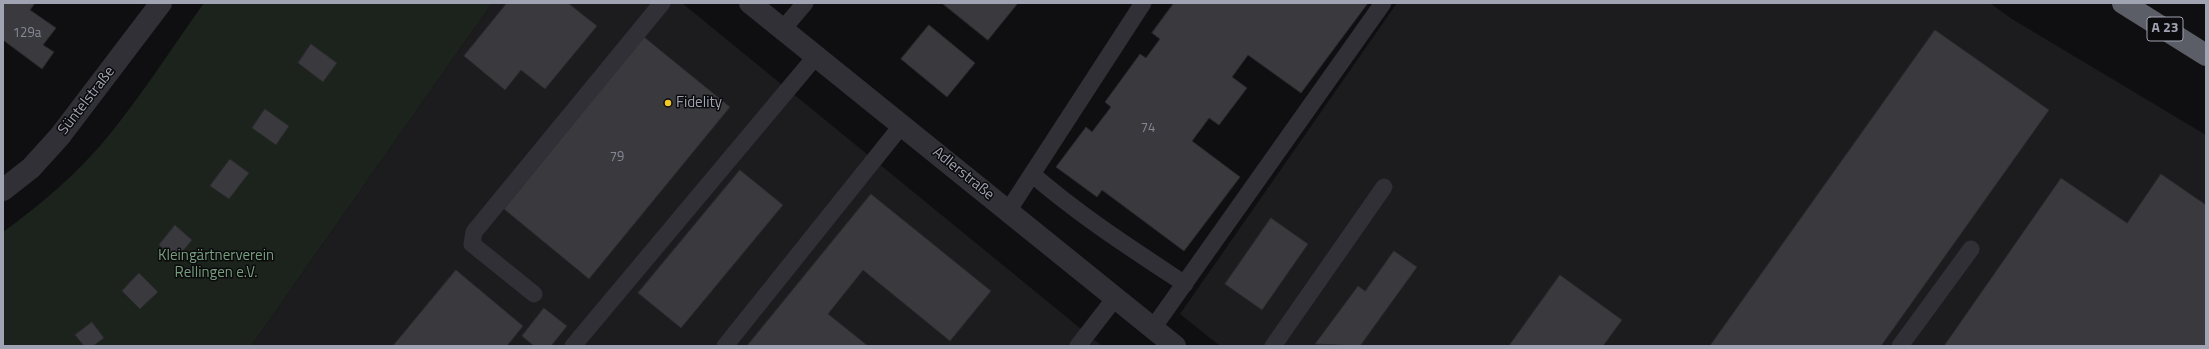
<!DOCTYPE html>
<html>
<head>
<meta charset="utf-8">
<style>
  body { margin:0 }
  #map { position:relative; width:2209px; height:349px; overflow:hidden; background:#0f0f11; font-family:"Titillium Web",sans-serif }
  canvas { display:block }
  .frame { position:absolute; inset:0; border:4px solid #a0a3b2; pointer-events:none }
</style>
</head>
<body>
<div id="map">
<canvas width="2209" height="349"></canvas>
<div class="frame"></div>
</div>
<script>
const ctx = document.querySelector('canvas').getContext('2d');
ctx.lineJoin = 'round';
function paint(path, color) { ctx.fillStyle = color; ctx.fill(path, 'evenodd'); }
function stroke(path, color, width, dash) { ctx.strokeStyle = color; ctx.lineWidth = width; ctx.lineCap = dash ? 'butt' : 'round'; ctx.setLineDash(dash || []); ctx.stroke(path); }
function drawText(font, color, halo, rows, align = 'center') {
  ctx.font = font + ' "Titillium Web",sans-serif'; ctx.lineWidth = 3; ctx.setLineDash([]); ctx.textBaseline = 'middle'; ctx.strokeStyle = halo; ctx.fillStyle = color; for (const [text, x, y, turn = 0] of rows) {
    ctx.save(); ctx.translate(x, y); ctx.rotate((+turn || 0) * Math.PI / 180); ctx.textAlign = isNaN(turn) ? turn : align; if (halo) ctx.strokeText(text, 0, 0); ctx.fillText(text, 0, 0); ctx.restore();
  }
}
paint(new Path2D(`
  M492,3H682L1102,346H251Z
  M1397,3H1990L2012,19L2206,135V346H1220L1180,314Z`), '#1c1b1e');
paint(new Path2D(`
  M204,3H492L251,346H3V232C42,204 80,171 110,134C144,92 173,46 204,3Z`), '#1c231d');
const building = new Path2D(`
  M3,3H35L30,10L56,28L43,45L54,52L42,69L3,40Z
  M507,3H568L597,26L545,89L521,70L505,90L464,56Z
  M942,3H1018L988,40Z
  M1174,3H1368L1301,93L1248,55L1232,77L1247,88L1219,125L1209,118L1192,141L1240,177L1184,251L1102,190L1097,197L1056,167L1086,127L1092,132L1111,107L1105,102L1140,54L1146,58L1160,39L1152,33Z
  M929,25L975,63L947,97L901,59Z
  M1935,30L2049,110L1881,346H1710Z
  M644,37L730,107L589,279L504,209Z
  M311,44L337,63L323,82L298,63Z
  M265,109L289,126L276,145L252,128Z
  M230,159L249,173L229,199L210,186Z
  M740,170L783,205L681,328L638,293Z
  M2161,174L2206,205V346H1944L2061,178L2127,223Z
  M871,194L991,291L950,341L863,270L828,314L868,346H747Z
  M1271,218L1308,244L1262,310L1225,284Z
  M175,225L192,240L176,259L159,245Z
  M1394,251L1417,267L1360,346L1315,344L1358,286L1365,291Z
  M456,270L523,326L507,346H393Z
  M139,273L158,292L140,309L122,291Z
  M1560,275L1622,320L1603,346H1509Z
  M544,308L567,326L551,346H534L522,336Z
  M92,322L104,338L93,346H84L75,335Z`);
paint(building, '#3a393e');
stroke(building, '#2a292d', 1);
stroke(new Path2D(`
  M783,29L805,3
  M1032,174C1079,215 1132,249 1185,284
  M1008,211L1143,3
  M534,294L472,244L474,232L662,3
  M1153,328L1383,3
  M573,346L816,56
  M725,346L902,125
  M1078,346L1115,298
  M1273,346L1384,187
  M1900,346L1971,249`), '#303036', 17);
stroke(new Path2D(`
  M750,3L1175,346
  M3,190L31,168L60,136L161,3`), '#303036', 22);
stroke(new Path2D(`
  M2123,3L2206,55`), '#5c5e67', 22);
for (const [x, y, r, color] of [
  [668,103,4,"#f3ca25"]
]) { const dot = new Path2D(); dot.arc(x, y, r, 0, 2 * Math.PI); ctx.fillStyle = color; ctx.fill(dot); stroke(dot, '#0b0a0c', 1.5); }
drawText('13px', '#868895', null, [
  ["129a",27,34],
  ["74",1148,129],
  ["79",617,158]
]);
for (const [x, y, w] of [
  [2165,29,36]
]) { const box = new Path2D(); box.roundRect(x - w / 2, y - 12, w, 24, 3); ctx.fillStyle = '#0b0a0c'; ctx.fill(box); stroke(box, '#a0a3b2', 1); }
drawText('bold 14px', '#a0a3b2', null, [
  ["A 23",2165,29]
]);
drawText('15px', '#a0a3b2', '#0b0a0c', [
  ["Süntelstraße",87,101,-52],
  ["Adlerstraße",963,174,39]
]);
drawText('15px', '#a0a3b2', '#0b0a0c', [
  ["Fidelity",676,103]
], 'left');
drawText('15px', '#769e7e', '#0b0a0c', [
  ["Kleingärtnerverein",216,256],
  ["Rellingen e.V.",216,273]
]);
</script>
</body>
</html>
